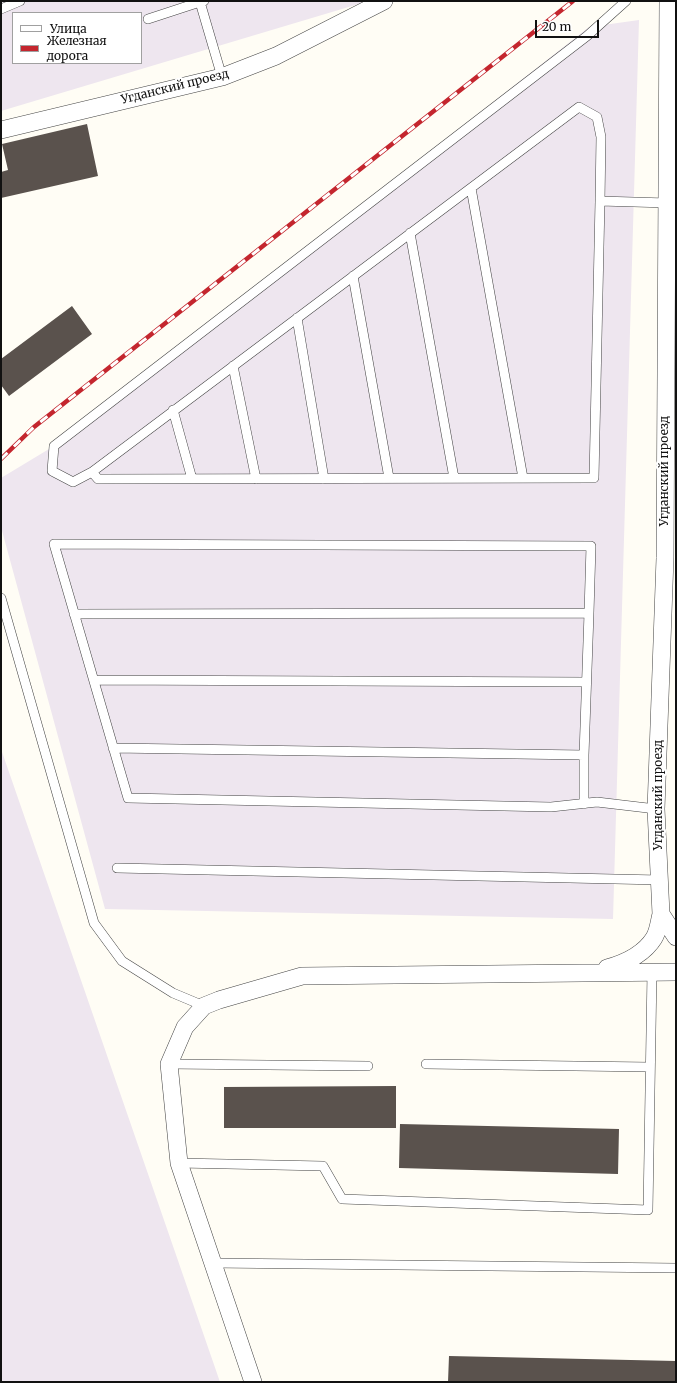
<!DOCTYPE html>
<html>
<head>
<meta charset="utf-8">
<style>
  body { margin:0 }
  #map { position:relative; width:677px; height:1383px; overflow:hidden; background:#fffdf5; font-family:Merriweather,serif }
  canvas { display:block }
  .frame { position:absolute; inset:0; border:2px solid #111; pointer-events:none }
  .legend { position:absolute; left:12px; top:12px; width:130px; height:52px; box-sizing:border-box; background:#fff; border:1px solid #a0a0a0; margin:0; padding:5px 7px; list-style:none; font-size:12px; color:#111 }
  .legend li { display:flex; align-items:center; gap:8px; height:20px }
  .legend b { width:20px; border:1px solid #a0a0a0 }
  .scale { position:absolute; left:535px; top:20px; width:64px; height:18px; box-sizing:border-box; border:2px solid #111; border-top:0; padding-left:5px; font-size:12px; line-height:14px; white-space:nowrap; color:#111; -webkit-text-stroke:3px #fff; paint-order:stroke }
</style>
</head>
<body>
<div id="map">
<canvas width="677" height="1383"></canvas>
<div class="frame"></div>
<ul class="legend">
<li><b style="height:5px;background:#fff"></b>Улица</li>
<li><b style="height:5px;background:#c4262e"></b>Железная дорога</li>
</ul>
<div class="scale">20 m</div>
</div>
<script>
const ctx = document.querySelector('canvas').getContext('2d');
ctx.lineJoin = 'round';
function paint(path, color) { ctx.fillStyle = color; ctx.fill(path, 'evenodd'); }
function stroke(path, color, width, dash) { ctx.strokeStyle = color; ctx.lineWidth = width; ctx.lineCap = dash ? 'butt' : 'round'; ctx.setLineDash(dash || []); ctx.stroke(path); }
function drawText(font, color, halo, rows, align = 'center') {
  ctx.font = font + ' Merriweather,serif'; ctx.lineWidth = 4; ctx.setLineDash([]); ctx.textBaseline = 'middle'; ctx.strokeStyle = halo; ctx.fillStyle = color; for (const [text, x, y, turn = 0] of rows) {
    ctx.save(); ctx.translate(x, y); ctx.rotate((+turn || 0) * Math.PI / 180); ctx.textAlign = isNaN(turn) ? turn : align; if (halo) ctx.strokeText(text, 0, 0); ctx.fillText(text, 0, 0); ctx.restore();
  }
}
paint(new Path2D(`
  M1,1H363L362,3L1,111ZM13,13H141V63H13Z
  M639,20L613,919L105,909L1,527V478L54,446L589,27Z
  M1,749L220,1382H1Z`), '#eee6ef');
paint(new Path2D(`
  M87,124L98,176L1,198V172L8,170L2,144Z
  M72,306L92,334L9,396L1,385V359Z
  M396,1086V1128H224V1087Z
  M400,1124L619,1129L618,1174L399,1168Z
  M449,1356L676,1361V1382H448Z`), '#5a524d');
const service = new Path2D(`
  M204,1L200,2L222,77
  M1,9L20,1
  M148,19L200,2
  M471,188L523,478
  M600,201L594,478L98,479L92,472L579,107L597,117L601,137L600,201L667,203
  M410,233L454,478
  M353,276L389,478
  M297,318L324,479
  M233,366L256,479
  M173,410L192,479
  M92,472L73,482L52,471L54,446L587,36L626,1
  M1,598L94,923L122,961L173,993L204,1006
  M74,614L589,613L591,546L54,544L128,798L551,807L597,802L656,809
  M94,680L586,682
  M113,748L584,755L589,613
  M584,755V804
  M117,868L660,880
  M169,1064L368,1066
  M426,1064L650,1067
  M179,1163L323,1166L342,1199L648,1210L652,972
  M213,1263L676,1268`);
const minor = new Path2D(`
  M668,1L665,558L656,809L661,914L676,937
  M1,130L222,77L276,56L384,1
  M607,968C625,963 644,954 654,938C658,932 659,922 661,914
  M253,1382L179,1163L169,1064L185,1027L204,1006L219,1000L302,976L676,972`);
stroke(service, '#444', 10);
stroke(minor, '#444', 18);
stroke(service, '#fff', 9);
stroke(minor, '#fff', 17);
const rail = new Path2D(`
  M1,459L34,427L573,1`);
stroke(rail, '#c4262e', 4.5);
stroke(rail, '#fff', 3, [9]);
drawText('12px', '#111', '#fff', [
  ["Угданский проезд",175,87,-14],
  ["Угданский проезд",665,471,-90],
  ["Угданский проезд",659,795,-90]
]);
</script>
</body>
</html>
